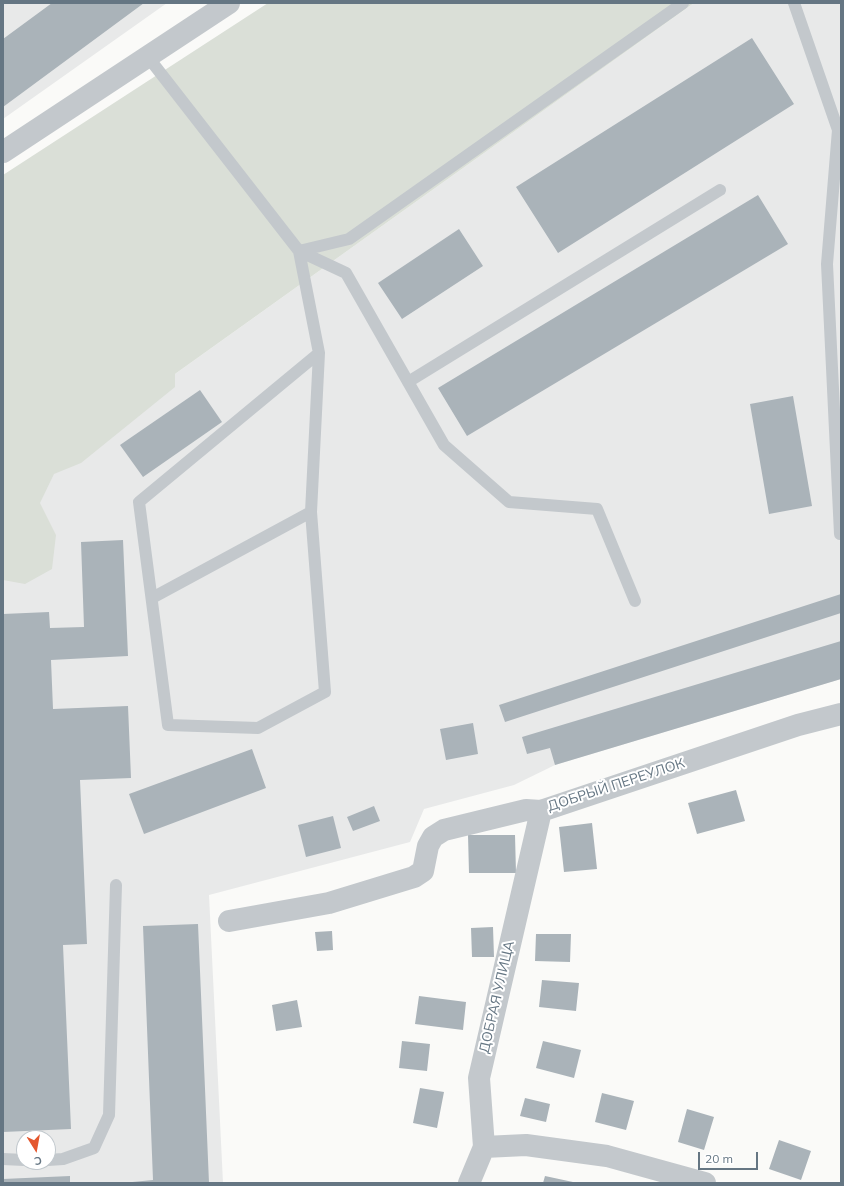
<!DOCTYPE html>
<html>
<head>
<meta charset="utf-8">
<style>
  body { margin:0 }
  #map { position:relative; width:844px; height:1186px; overflow:hidden; background:#fafaf8; font-family:Mulish,sans-serif }
  canvas { display:block }
  .frame { position:absolute; inset:0; border:4px solid #657683; pointer-events:none }
  .north { position:absolute; left:16px; top:1130px; width:40px; height:40px; box-sizing:border-box; background:#fff; border:1px solid #c1c8cd; border-radius:50%; rotate:169deg; font-size:11px; font-weight:700; line-height:16px; text-align:center; color:#657683 }
  .north::after { content:''; display:block; margin:auto; width:14px; height:18px; background:#e4572e; clip-path:polygon(50% 0,100% 100%,50% 72%,0 100%) }
  .scale { position:absolute; left:698px; top:1152px; width:60px; height:18px; box-sizing:border-box; border:2px solid #657683; border-top:0; padding-left:5px; font-size:12px; line-height:14px; white-space:nowrap; color:#657683; -webkit-text-stroke:3px #fff; paint-order:stroke }
</style>
</head>
<body>
<div id="map">
<canvas width="844" height="1186"></canvas>
<div class="frame"></div>
<div class="north">С</div>
<div class="scale">20 m</div>
</div>
<script>
const ctx = document.querySelector('canvas').getContext('2d');
ctx.lineJoin = 'round';
function paint(path, color) { ctx.fillStyle = color; ctx.fill(path, 'evenodd'); }
function stroke(path, color, width, dash) { ctx.strokeStyle = color; ctx.lineWidth = width; ctx.lineCap = dash ? 'butt' : 'round'; ctx.setLineDash(dash || []); ctx.stroke(path); }
function drawText(font, color, halo, rows, align = 'center') {
  ctx.font = font + ' Mulish,sans-serif'; ctx.lineWidth = 4; ctx.setLineDash([]); ctx.textBaseline = 'middle'; ctx.strokeStyle = halo; ctx.fillStyle = color; for (const [text, x, y, turn = 0] of rows) {
    ctx.save(); ctx.translate(x, y); ctx.rotate((+turn || 0) * Math.PI / 180); ctx.textAlign = isNaN(turn) ? turn : align; if (halo) ctx.strokeText(text, 0, 0); ctx.fillText(text, 0, 0); ctx.restore();
  }
}
paint(new Path2D(`
  M3,3H167L3,119Z
  M694,3H841V679L555,765L514,785L424,809L410,842L209,895L223,1183H3V482L175,374ZM24,1138H48V1162H24Z`), '#e8e9e9');
paint(new Path2D(`
  M268,3H694L175,374V387L81,463L54,474L40,503L56,535L52,569L25,584L3,580V175Z`), '#dadfd7');
paint(new Path2D(`
  M52,3H144L3,107V39Z
  M752,38L794,104L558,253L516,187Z
  M758,195L788,244L467,436L438,388Z
  M459,229L483,266L402,319L378,283Z
  M200,390L222,422L143,477L120,445Z
  M793,396L812,506L769,514L750,404Z
  M123,540L128,656L51,660L53,709L128,706L131,778L80,780L87,944L63,945L71,1129L3,1132V614L49,612L50,628L84,627L81,542Z
  M841,594V613L505,722L499,705Z
  M841,641V679L555,765L550,748L527,754L522,737Z
  M473,723L478,754L446,760L440,729Z
  M252,749L266,788L144,834L129,794Z
  M736,790L745,821L697,834L688,803Z
  M374,806L380,821L353,831L347,817Z
  M333,816L341,848L306,857L298,825Z
  M592,823L597,869L564,872L559,827Z
  M468,835H515L516,873H469Z
  M198,924L209,1183H122L153,1180L143,926Z
  M493,927L494,957H472L471,928Z
  M332,931L333,950L317,951L315,932Z
  M536,934H571L570,962L535,961Z
  M542,980L579,983L576,1011L539,1007Z
  M419,996L466,1002L463,1030L415,1024Z
  M297,1000L302,1027L276,1031L272,1005Z
  M402,1041L430,1044L427,1071L399,1068Z
  M543,1041L581,1050L574,1078L536,1068Z
  M420,1088L444,1092L437,1128L413,1123Z
  M602,1093L634,1101L626,1130L595,1122Z
  M525,1098L550,1104L546,1122L520,1116Z
  M687,1109L714,1117L704,1150L678,1142Z
  M779,1140L811,1151L801,1180L769,1169Z
  M70,1176V1183H3V1179Z
  M545,1176L573,1182L572,1183H543Z`), '#aab3b9');
stroke(new Path2D(`
  M794,3L838,130L827,264L840,534
  M148,57L299,251L319,353L139,502L168,725L258,728L325,692L311,512L319,353
  M299,251L346,273L444,445L509,502L597,509L635,601
  M299,251L349,239L683,3
  M408,382L720,190
  M152,598L311,512
  M3,1159L24,1160
  M48,1160L63,1159L94,1148L109,1115L116,885`), '#c3c8cc', 12);
stroke(new Path2D(`
  M3,152L229,3
  M229,921L329,903L414,877L423,871L428,846L433,837L444,830L526,810L541,811L798,725L841,714
  M484,1147L526,1145L607,1156L705,1183
  M469,1183L484,1147L479,1078L541,811`), '#c3c8cc', 22);
drawText('14px', '#657683', '#fff', [
  ["ДОБРЫЙ ПЕРЕУЛОК",616,785,-18],
  ["ДОБРАЯ УЛИЦА",497,997,-77]
]);
</script>
</body>
</html>
